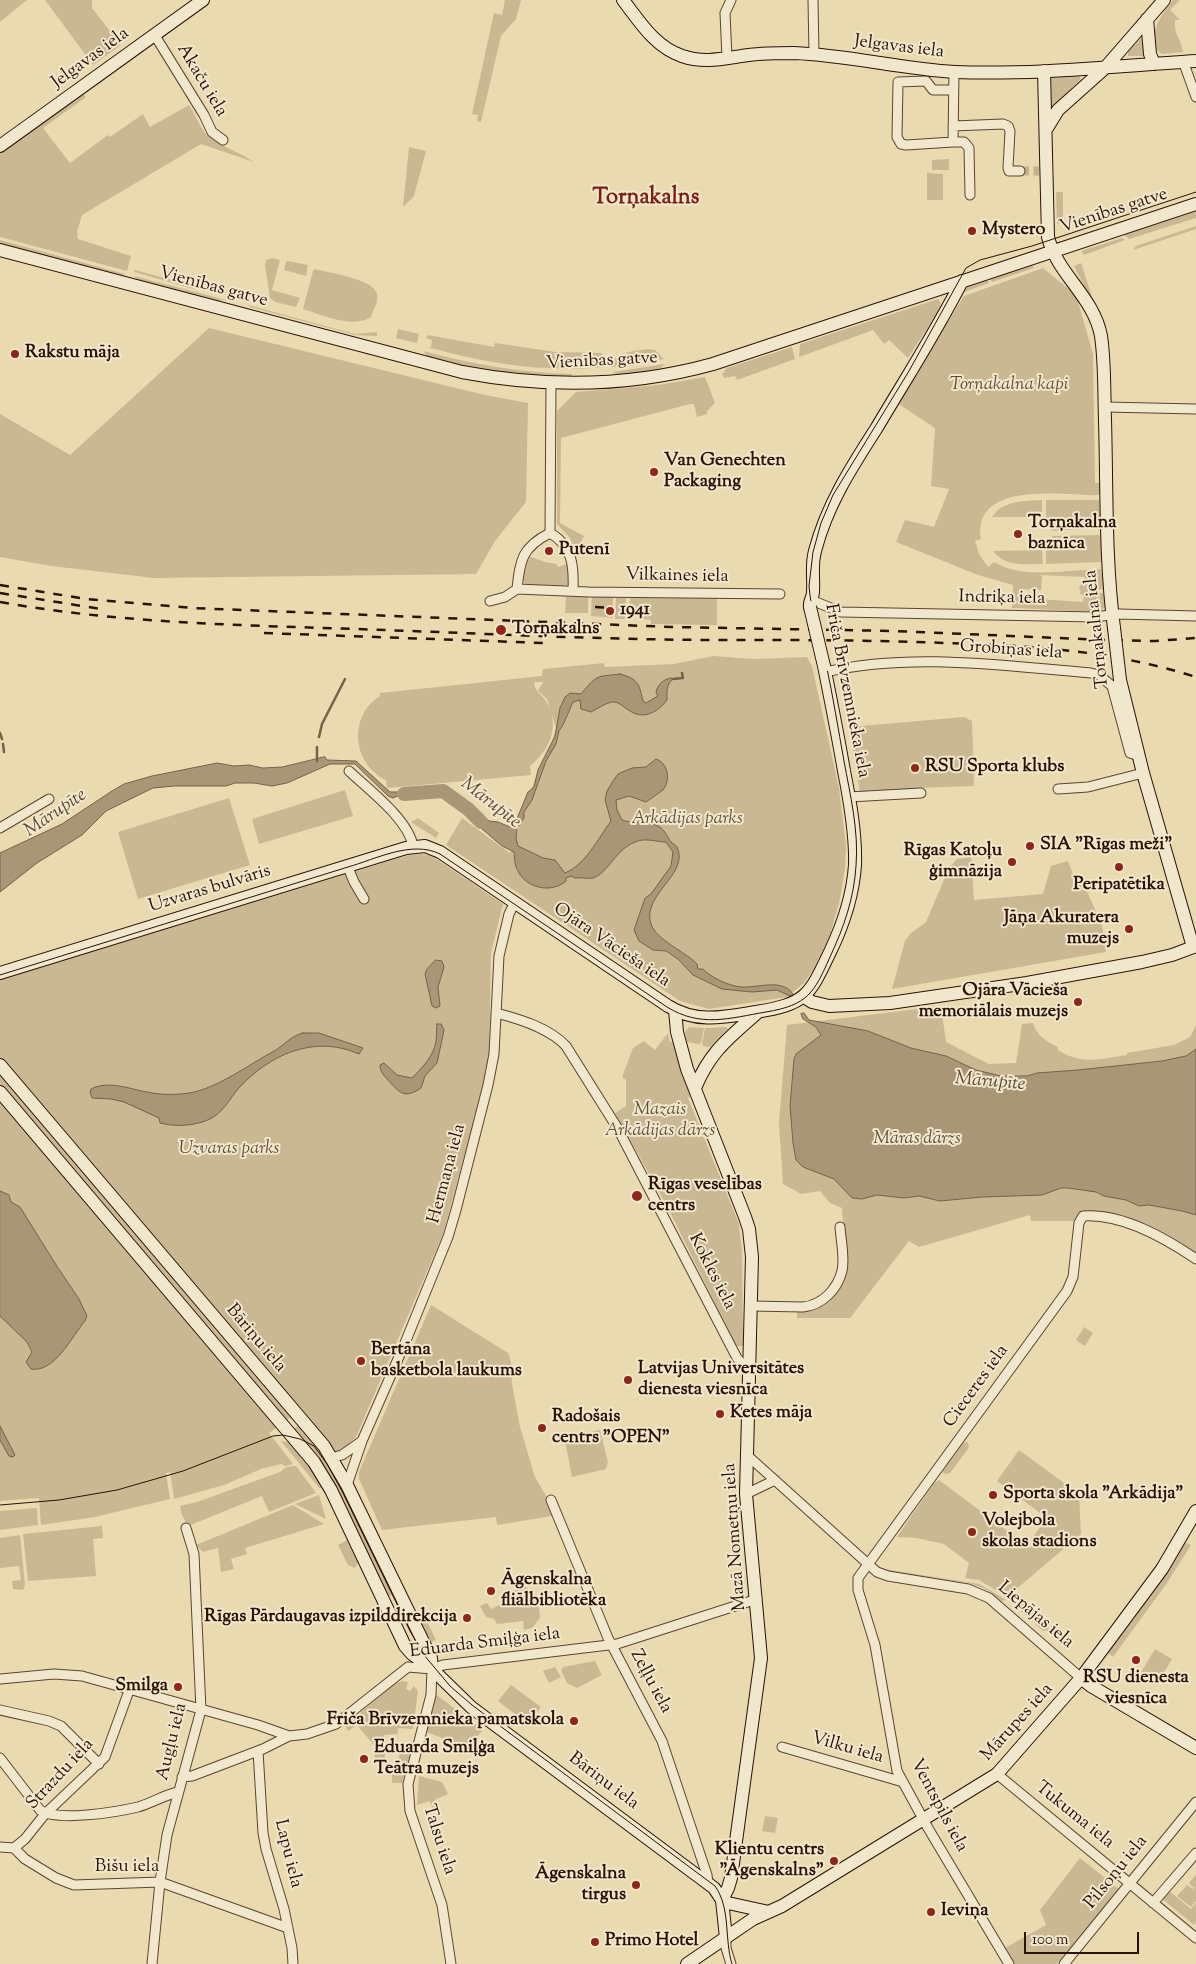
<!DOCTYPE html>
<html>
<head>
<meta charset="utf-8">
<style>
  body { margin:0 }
  #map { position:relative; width:1196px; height:1964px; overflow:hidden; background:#eadab0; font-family:"Sorts Mill Goudy",serif }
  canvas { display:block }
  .scale { position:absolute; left:1024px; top:1932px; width:115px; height:22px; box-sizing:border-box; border:2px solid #2b1206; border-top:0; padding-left:6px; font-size:15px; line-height:18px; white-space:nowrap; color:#2b1206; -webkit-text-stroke:4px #f1e7cc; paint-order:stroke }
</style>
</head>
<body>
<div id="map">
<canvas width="1196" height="1964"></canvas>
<div class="scale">100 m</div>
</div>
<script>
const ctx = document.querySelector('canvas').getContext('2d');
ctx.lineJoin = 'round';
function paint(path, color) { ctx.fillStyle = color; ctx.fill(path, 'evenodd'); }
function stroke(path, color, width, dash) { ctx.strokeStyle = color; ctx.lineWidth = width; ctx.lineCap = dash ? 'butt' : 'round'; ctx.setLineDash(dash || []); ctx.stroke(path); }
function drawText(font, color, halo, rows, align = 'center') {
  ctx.font = font + ' "Sorts Mill Goudy",serif'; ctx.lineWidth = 4; ctx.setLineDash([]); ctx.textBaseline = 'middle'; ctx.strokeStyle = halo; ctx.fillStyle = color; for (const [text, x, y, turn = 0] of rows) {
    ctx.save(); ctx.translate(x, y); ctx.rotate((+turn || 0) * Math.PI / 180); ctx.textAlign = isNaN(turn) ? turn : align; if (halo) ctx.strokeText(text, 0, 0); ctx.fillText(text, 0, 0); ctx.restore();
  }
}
paint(new Path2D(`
  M0,0H27L0,22Z
  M45,0H92V8L121,45L93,65Z
  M505,0H521L516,19L501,36L481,122L477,121L478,115L472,114L494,13L502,15Z
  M1173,0H1180L1170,10L1180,20H1175C1174,37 1181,37 1183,52L1162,54C1142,41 1163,12 1173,0Z
  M1143,36L1144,56H1128V52Z
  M1079,76L1081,79L1053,106L1051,105V78Z
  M83,94L86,97L43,128L70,163L108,135L110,137L143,114L150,127L189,105C195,114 199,125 205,133C212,142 243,154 254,162L201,144L82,215L77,232L78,239L131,256L127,271L0,237V153Z
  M409,147L426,151L414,196L403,207Z
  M949,159V170H932V160Z
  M927,173L943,174V200H927Z
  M1056,192H1063V222L1057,224Z
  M1196,211V218L1129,239L1123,234Z
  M1196,226V229L1133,250L1136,246Z
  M1122,238L1125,240L1084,255L1081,251Z
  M0,240L125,274L120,276L0,244Z
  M272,258L280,260L272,290L300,298L296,307L275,302L270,298L265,266L266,260Z
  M288,261L308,265L306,276L284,270L286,262Z
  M1081,263L1095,306V307L1074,266Z
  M1032,264L1034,268L992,282L990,279L988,280L989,283L959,294L967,287Z
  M1043,268L1076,295L1093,354L1095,483H1101L1100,494C1092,497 1082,494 1073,494C1041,493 973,488 981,539L975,541L979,554L988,567L994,562C1019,578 1060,571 1088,570V595H1098L1099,593H1104L1105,607L1099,612L1012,608L1013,585L978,575L896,542L905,520L934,527L949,489L931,486L935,428L897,403L964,296ZM1040,575L1085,577L1079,588L1081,592L1079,594L1084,595L1083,602L1023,598L1019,589L1041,590L1042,576Z
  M315,269C329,273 374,279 377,294C379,301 373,310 371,317C351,329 323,315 303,309L313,271Z
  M135,270L190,285L195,287L194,289L134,272Z
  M134,276L226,300L216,301L138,280Z
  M938,299L941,303L938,312L908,358L889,340L884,344L873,330L799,357L800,344Z
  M248,305L355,334L377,332V336L355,335L250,307Z
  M209,328L485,395L528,403L526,502L495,541L476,574L154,578L51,566L0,557V414L70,455Z
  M398,329L419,334L417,343L396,338Z
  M428,335L494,347L495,343L556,352L602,353L603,367C544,373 484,363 427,347H431L432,340L426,338Z
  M792,347L795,359L737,380L735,376L724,378L722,374L727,368Z
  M649,349L655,350L664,359L611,367C615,351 636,351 649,349Z
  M423,351C472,364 521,373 572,374V378L490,372L428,357Z
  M665,364L659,370L617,375L613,372Z
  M705,377L715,403L707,411V414L697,417L694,404H690L561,438L560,523L584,536L576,552L575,551L570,538L557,524V411L576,392L658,385Z
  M1042,500V517H992C1003,500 1025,501 1042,500Z
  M1046,500H1099L1101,528L1052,531L1051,525L1046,523Z
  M1099,535L1101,538V562L1046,564V543L1051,542L1052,536Z
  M1042,550L1043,564C1024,564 1005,567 993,551Z
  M529,556L545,562L556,564L558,567L570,563L569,584L562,587L528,586C518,579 524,565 529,556Z
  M1101,569L1104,589L1093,590V577L1090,576V570Z
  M566,597H588V613H565Z
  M592,597H613V618L591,616Z
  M616,597H626L625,619H615Z
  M630,597H717V625L651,624V620L643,619L642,614H633L632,619H628Z
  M713,656L754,659L807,657L812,666L839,788L846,846L845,868L840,899L830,935L813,970L804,983L787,997L709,1009L680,1001L446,845L462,818L510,853L538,770L552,743L556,728L547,699L538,691L543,682H534C535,692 541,694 546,701C561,725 550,750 530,766L531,775L387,788L386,780C352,764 348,716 380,696V693L542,676L543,669L604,663L605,667L674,664Z
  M964,717L972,721L974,786L918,788L914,791L860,793L849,727Z
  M345,790L353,816L259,844L252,819Z
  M229,798L250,865L138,899L118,832Z
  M418,818L439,833L436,838L411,822Z
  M421,854L432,856L503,904L491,953L489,1065L443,1234L356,1437L340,1452H334L290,1418L269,1433L293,1464L285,1466L281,1464L261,1469L224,1485L174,1499L170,1472L166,1473L170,1499L95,1517L41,1525L39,1498L0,1501V980L409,855Z
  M971,857L974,900L1043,894L1051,866L1068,861L1075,879L1081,877L1102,926L1106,952L892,989L905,941L910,934L926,922L949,868L957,859Z
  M941,1006L946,1042L989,1064L1016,1063L1022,1024L1033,1023C1036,1035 1047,1042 1058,1047V1050C1081,1065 1101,1059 1127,1055V1053L1174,1045L1190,1037L1196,1025V1256L1160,1233L1084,1212L1078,1215L1074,1221H1031L1030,1215L919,1247L909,1241L850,1318H797V1312C808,1309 820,1308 829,1300C853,1281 843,1235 842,1208L830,1203L820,1191L801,1194L783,1184L779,1123L787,1025Z
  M689,1027L704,1028L701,1043L698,1044L687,1042L685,1032Z
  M726,1027L728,1029L710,1047L703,1046L702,1043L705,1028Z
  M668,1033L670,1043L674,1039L692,1096L688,1098L739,1224L742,1252L743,1346H736L668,1208L615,1113L626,1106V1080L622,1077L633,1048L644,1041L655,1050Z
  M431,1305L508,1353L511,1362L512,1384L520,1427L535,1477L549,1501L553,1514L552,1516L497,1525L496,1517L382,1530L359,1479V1472Z
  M1084,1327L1093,1333L1085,1346L1076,1340Z
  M299,1424C342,1470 367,1538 394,1594L387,1597L294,1429Z
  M600,1430L608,1462L606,1469L572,1477L565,1441L569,1437Z
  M281,1441L293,1443L323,1486L322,1488H319Z
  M967,1442L969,1445L968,1449L950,1473L944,1474L942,1472L963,1443Z
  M1019,1450L1079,1494L1081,1534L1007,1597L979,1580L965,1578L969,1563L944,1544L916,1538L897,1537L934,1483L939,1480L1030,1548L1034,1543L1031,1540L1047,1518L997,1481Z
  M296,1466L316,1493L269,1512L262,1496L188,1526L182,1515L180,1506L197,1502L280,1472L286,1467Z
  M319,1495L326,1519L295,1504Z
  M293,1505L324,1524L245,1548L247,1554L231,1559L234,1569L221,1572L218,1548L203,1552L196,1545Z
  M37,1508L38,1525L0,1530V1511Z
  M102,1526L103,1538L93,1539L96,1576L28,1581L23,1534Z
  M20,1535L25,1585L23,1590L13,1589L12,1581L21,1580L19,1566L0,1568V1538Z
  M347,1540L358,1563L355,1568L348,1565L338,1545Z
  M1186,1543L1191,1545L1167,1583L1113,1657L1108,1653L1183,1544Z
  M875,1562L881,1568L890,1570L979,1584L1006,1600L1002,1601L983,1588L968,1583L887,1571L881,1569Z
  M525,1586L538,1597L540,1618L532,1628L524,1630L523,1621L497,1624L494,1619L486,1617L480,1606L487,1603L491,1609L509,1600L506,1594Z
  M1022,1601L1026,1602L1042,1624L1045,1623L1050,1630L1043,1631L1018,1608V1605Z
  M419,1610L422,1611L436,1640L431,1642L416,1612Z
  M1155,1649L1172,1659L1158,1682L1141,1672Z
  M595,1661L602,1675L577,1688L567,1683L561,1670L563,1667Z
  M555,1667L561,1677L549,1683L543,1671Z
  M402,1681L408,1682L406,1689L410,1691L414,1686L418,1691L413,1729L398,1728V1734L384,1735L385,1763H375L374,1745L357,1725L348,1731L345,1726L393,1685Z
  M511,1685L541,1707L528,1724L498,1701Z
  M434,1693L483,1730L468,1748L424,1731Z
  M407,1750L411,1752L402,1783H392V1774L400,1773L399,1751Z
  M419,1776L442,1782L448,1794L434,1800L437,1807L433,1809L430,1801L417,1805Z
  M765,1816L778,1818L775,1833L762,1831Z
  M1080,1858L1121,1891L1056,1964H1014L1006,1948H1005L1046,1925L1040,1910Z
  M1196,1875V1901L1191,1907L1177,1896L1187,1885L1193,1889L1194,1888L1189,1883Z
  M1168,1890L1191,1909L1196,1903V1922L1194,1925L1161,1898Z`), '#cab893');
const water = new Path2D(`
  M620,674C638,679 639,683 643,701L646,703L658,696L656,693C657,685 663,679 672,678L673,679C666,685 667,690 667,700C658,712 644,720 630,711C624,708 619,701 612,702C606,703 597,709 591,712L581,709L580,700L573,702L563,725L559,731L556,744L546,761L532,800L524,812V818L517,828L516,838L518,846L543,858L555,860L565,873C586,864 597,840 611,821L605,800L607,791L613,781L618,774L632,768L646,767L656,759C668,763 671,780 663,790C660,792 649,800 646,802L629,796L616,800L617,810L622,820C632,824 645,821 656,825C664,828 667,836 671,842C673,844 676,845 677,847C690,874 641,895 651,924C656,940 686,952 697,964L698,969H703C710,977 729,986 741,987C758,988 782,978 793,994L790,996L777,990L752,992L722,989L693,975L678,959L666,951L653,950L639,941L634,930L645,898L651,894L671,866L673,852L666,842C657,842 646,838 638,841C616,847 609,873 593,878C587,879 580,877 574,878L572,876L566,878V881C551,894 526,888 518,871C514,865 515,858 514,852L502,846L468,817L466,810L471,807L489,821L498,822L510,827L516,821L528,792L534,787L538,770L555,736L560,708L565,697L570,693L581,694C598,674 595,677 620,674Z
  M325,757L327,760L356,761L390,792H406L421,789V794L400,795L393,798L388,796L355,764H330L287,783L272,786L254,783H235L226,786H174L153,788L106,811L82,835L37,863L0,892V853L62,824L112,791L124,784L152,776L217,763L234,766L249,765L263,768L282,767Z
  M436,960L442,961L444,967L438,987L440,1006L436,1008L432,1006L425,974L427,969Z
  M804,1013L809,1020L868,1031L911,1048L946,1056L976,1070L1001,1076H1027L1037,1073L1078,1070L1162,1061L1186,1056L1196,1049V1215L1182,1211L1149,1205L1139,1206L1126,1200L1104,1196L1096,1192L1068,1188H1061L1042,1195L982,1197L940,1201L919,1196L904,1198L877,1195L862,1199L852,1198L834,1179L803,1167L796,1160L793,1143L790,1106L794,1059L796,1054L821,1035L816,1027L803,1019L801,1014Z
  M437,1024H441L444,1030L437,1063L425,1076L421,1088C404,1100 399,1092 387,1079C383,1074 380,1071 380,1065L384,1063L397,1075L412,1078C422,1068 434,1056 436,1041C437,1035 436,1030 437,1024Z
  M303,1033H319L363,1048L359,1054C314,1034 269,1055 239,1088C230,1098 223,1113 210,1119C198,1125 178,1127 165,1124L160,1123L159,1118L124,1102L111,1099L92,1098L90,1092L91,1089C108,1080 130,1089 147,1092C160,1095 176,1095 189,1093C216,1089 250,1064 274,1051C285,1045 290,1036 303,1033Z
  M0,1191L9,1195L11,1202L20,1207L58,1268L79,1299L87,1316L85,1321C72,1336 55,1373 31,1369L26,1362L32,1352L27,1342L0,1316Z
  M0,1426L15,1455L13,1457L9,1456L0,1440Z`);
paint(water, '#a99676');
stroke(water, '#776149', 1);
stroke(new Path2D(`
  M673,679L683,678L682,673
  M0,733L2,739
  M319,737L322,724L345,679
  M3,744L4,752
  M317,761V747`), '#776149', 2.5);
stroke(new Path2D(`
  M404,794L443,791L468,809L481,822`), '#a99676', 14);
stroke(new Path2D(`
  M1020,171H1039`), '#c4b28e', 9, [9, 4.5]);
const street = new Path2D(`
  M813,0L814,55
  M154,34L204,115L212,132L223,140
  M727,58L725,13L731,0
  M1183,61L1196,97
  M954,72L953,142H964L969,148L970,195
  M953,90H933L926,81L898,82L897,137L901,144L906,145L953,142
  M953,126L1003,124L1008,126L1010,131L1008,168L1009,171H1020
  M1105,407L1196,409
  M550,533L551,384
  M550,533C573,546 574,567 573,591
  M517,589C520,560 522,547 550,533
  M490,601L505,597L517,589L589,592L780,594
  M809,603L816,602L841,612L1095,617L1118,614L1196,616
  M825,672C913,652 1003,666 1091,673L1099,675L1112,686L1130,753L1139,756
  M349,771C369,790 408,819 413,846
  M1058,789L1088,787L1143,773
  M849,797L921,793
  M0,828L49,799
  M347,865L354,882L364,899
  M496,1013C520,1019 549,1028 566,1046L618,1129L737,1358L742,1364L750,1368
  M751,1306L803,1307C822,1305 837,1290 842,1271C845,1259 841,1241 840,1227
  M748,1456L877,1572L888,1576L968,1589L989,1598L1081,1678
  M331,1458L342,1455L362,1441
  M347,1485L362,1441L405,1343L448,1237L456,1210L488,1085L494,1054L499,956L509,914L515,902
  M746,1494L775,1480
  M551,1500L608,1638L662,1741L707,1875L708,1883
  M432,1669L431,1695L408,1784L410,1811L442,1905L451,1964
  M0,1679L54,1674L82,1676L258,1725L289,1736L307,1734L336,1724L408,1667L432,1669L443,1665L617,1644L757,1599
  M0,1710L49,1721L61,1726L99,1764
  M782,1747L903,1782
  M258,1751L263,1833L266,1849L284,1909L292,1948L293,1964
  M0,1758L40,1810C57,1822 117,1812 138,1807C152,1803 164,1795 178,1792
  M997,1774L1196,1938
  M182,1777L192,1776L263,1749L289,1736
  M0,1847L14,1848L25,1859L56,1878L74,1885L160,1882L288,1928
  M14,1848L25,1839L45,1814L105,1757L130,1688
  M1153,1903L1196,1853
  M726,1938V1948L731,1964
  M152,1964L160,1882L167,1835L201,1710L194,1554L186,1528
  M1009,1964L928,1828L897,1771L875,1645L858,1590V1578L1067,1291L1073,1277L1079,1223L1083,1216C1122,1213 1165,1238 1196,1259
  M1064,1964L1196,1802`);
const secondary = new Path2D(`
  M623,0C640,22 655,47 682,56C705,64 725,58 749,55C764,53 779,53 794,53C848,55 901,69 955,72C1035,75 1116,66 1196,61
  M1147,19L1150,54L1154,64
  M1044,71L1048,237C1057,274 1094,297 1101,336C1105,363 1104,392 1105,420C1107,489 1105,559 1114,628
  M1047,128L1058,110L1105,68L1164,0
  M0,146L203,0
  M0,250L462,372C546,388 630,387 713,364L1196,204
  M810,607C809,601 813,598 813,592C814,578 811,565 815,551C827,505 851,468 876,429C905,380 936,332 962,281
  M1120,680L1143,773L1193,947
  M0,973L406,848L425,846L440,852L668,1006C697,1024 725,1017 756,1012C806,1004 809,996 830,952C843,925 853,896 855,865C856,834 850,801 844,771C838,736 831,701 824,666
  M804,997L812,1002L829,1006L890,1003L1027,983L1142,962L1172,955L1196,946
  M675,1010L677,1032L687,1069L745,1217L749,1229L752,1257L746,1494L761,1658L731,1878L728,1888L722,1900
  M0,1065L324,1446L347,1485L431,1658L432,1669
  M695,1088C711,1050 729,1038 758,1012
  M0,1092L314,1462L331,1490L405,1646L412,1654L432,1669L471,1707L714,1888L722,1900L726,1938
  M1081,1678L1091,1686L1196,1748
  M722,1900L728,1903L769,1912
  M687,1964L753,1919L782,1906L997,1774L1081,1678L1162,1569L1196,1511`);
stroke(street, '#5b4430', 11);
stroke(secondary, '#2b1206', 14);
stroke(street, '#f1e7cc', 9);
stroke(secondary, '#f1e7cc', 12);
stroke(new Path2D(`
  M0,975L348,867C376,859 412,840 440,854L667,1007C701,1028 730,1018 766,1012C808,1005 814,993 830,957C844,927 854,898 856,866C859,831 850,794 844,761C838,728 833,696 826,664C820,638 811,612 809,586L813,552L821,523L833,495L909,371L966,268L980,260L1032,246L1196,192
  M0,1505L59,1500L117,1490L183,1471L273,1436L283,1435L300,1439L314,1446L327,1464L342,1491L410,1631L424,1655L450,1686L472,1705L715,1886C731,1909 724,1938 732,1964`), '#2b1206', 1);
stroke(new Path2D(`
  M0,585L86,599L192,608L671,627L894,631L1106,640L1155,641L1196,638
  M0,593L101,609
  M0,602C117,623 236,625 355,629C477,633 600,640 723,640C797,640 871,640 946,643C1035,646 1110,650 1196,677
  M595,607L611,608
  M264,633L544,643`), '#2b1206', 2.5, [9, 9]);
const secondaryBridge = new Path2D(`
  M810,607L824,666
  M1114,628L1120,680`);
stroke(secondaryBridge, '#2b1206', 14, []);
stroke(secondaryBridge, '#f1e7cc', 12);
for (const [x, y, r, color] of [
  [972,231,5,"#8f2418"],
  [15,354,5,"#8f2418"],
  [654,472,5,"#8f2418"],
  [1018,534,5,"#8f2418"],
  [549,551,5,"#8f2418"],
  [610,611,5,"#8f2418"],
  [501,630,6,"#8f2418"],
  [915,768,5,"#8f2418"],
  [1030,846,5,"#8f2418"],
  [1012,862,5,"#8f2418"],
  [1119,867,5,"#8f2418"],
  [1129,929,5,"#8f2418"],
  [1078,1002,5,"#8f2418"],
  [637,1196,6,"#8f2418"],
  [361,1361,5,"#8f2418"],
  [628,1380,5,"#8f2418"],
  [720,1414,5,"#8f2418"],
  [542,1428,5,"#8f2418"],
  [993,1495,5,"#8f2418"],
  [972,1532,5,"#8f2418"],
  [491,1591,5,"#8f2418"],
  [467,1618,5,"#8f2418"],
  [1136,1660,5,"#8f2418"],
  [178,1687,5,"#8f2418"],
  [574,1721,5,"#8f2418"],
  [364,1759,5,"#8f2418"],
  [834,1861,5,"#8f2418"],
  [636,1885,5,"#8f2418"],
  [931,1912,5,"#8f2418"],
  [595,1942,5,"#8f2418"]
]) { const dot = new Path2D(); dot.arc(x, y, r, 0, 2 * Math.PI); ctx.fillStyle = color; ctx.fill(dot); stroke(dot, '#f1e7cc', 2); }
drawText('18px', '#2b1206', '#f1e7cc', [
  ["Jelgavas iela",899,48,7],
  ["Jelgavas iela",91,59,-36],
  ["Akaču iela",201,81,59],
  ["Vienības gatve",1114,212,-18],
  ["Vienības gatve",213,288,15],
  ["Vienības gatve",602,362,-3],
  ["Vilkaines iela",677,577,1],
  ["Indriķa iela",1002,599,1],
  ["Torņakalna iela",1098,629,-96],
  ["Grobiņas iela",1011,651,4],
  ["Friča Brīvzemnieka iela",846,691,79],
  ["Uzvaras bulvāris",210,890,-17],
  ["Ojāra Vācieša iela",611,946,34],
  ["Hermaņa iela",448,1174,-75],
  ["Kokles iela",711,1272,63],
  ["Bāriņu iela",255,1339,50],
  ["Cieceres iela",977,1387,-54],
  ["Mazā Nometņu iela",736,1537,-94],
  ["Liepājas iela",1035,1616,40],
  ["Eduarda Smiļģa iela",485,1644,-7],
  ["Zeļļu iela",650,1682,62],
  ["Mārupes iela",1018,1723,-48],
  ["Augļu iela",173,1742,-76],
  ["Vilku iela",847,1749,16],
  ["Strazdu iela",61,1775,-47],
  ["Bāriņu iela",603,1782,37],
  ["Ventspils iela",938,1806,62],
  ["Tukuma iela",1074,1816,39],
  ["Talsu iela",438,1840,72],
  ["Lapu iela",287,1854,76],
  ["Bišu iela",127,1868],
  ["Pilsoņu iela",1117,1873,-51]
]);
drawText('bold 18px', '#2b1206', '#f1e7cc', [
  ["Mystero",982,231],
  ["Rakstu māja",25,354],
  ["Van Genechten",664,462],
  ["Packaging",664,483],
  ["Torņakalna",1028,524],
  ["baznīca",1028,545],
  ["Putenī",559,551],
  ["1941",620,611],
  ["Torņakalns",512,630],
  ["RSU Sporta klubs",925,768],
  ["SIA \"Rīgas meži\"",1040,846],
  ["Rīgas Katoļu",1002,852,"right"],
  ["ģimnāzija",1002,873,"right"],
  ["Peripatētika",1119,886,"center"],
  ["Jāņa Akuratera",1119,919,"right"],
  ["muzejs",1119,940,"right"],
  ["Ojāra Vācieša",1068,992,"right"],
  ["memoriālais muzejs",1068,1013,"right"],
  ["Rīgas veselības",648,1186],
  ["centrs",648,1207],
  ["Bertāna",371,1351],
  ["basketbola laukums",371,1372],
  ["Latvijas Universitātes",638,1370],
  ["dienesta viesnīca",638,1391],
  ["Ketes māja",730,1414],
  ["Radošais",552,1418],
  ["centrs \"OPEN\"",552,1439],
  ["Sporta skola \"Arkādija\"",1003,1495],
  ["Volejbola",982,1522],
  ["skolas stadions",982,1543],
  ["Āgenskalna",501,1581],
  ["fliālbibliotēka",501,1602],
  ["Rīgas Pārdaugavas izpilddirekcija",457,1618,"right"],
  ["RSU dienesta",1136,1679,"center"],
  ["viesnīca",1136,1700,"center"],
  ["Smilga",168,1687,"right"],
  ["Friča Brīvzemnieka pamatskola",564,1721,"right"],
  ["Eduarda Smiļģa",374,1749],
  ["Teātra muzejs",374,1770],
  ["Klientu centrs",824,1851,"right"],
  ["\"Āgenskalns\"",824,1872,"right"],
  ["Āgenskalna",626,1875,"right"],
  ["tirgus",626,1896,"right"],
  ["Ieviņa",941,1912],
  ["Primo Hotel",605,1942]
], 'left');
drawText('italic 18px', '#634c37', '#f1e7cc', [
  ["Torņakalna kapi",1009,386],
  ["Arkādijas parks",687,820],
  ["Mazais",660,1111],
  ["Arkādijas dārzs",660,1132],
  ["Māras dārzs",917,1140],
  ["Uzvaras parks",229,1150]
]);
drawText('italic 19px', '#5d4733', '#f1e7cc', [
  ["Mārupīte",490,804,38],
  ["Mārupīte",56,814,-34],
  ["Mārupīte",990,1083,5]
]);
drawText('bold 22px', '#7a1f14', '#f1e7cc', [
  ["Torņakalns",646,199]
]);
</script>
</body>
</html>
